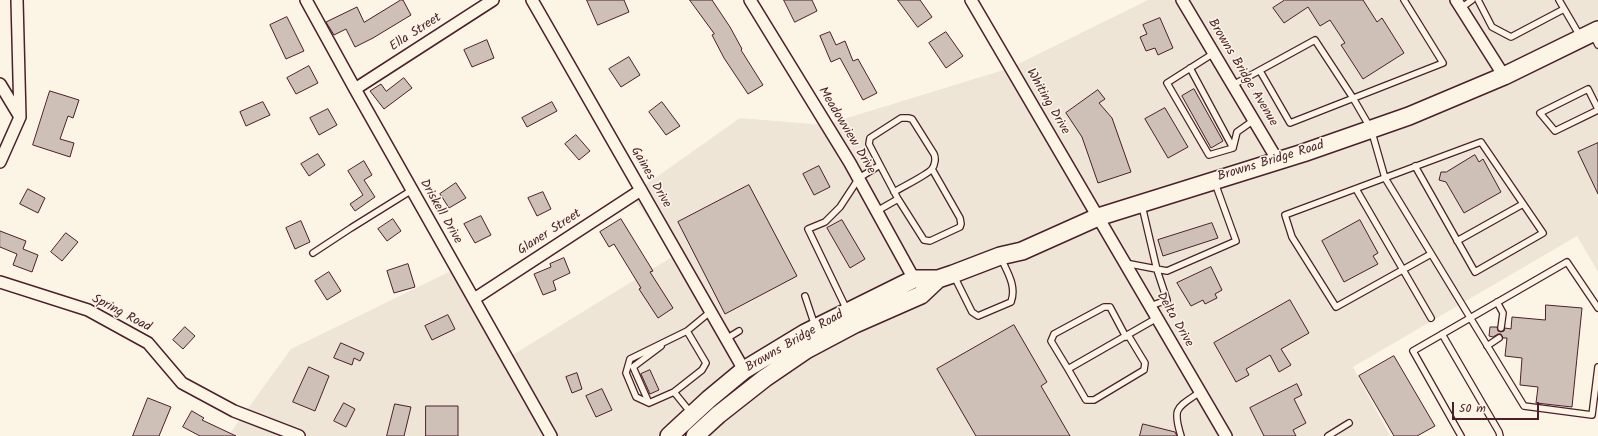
<!DOCTYPE html>
<html>
<head>
<meta charset="utf-8">
<style>
  body { margin:0 }
  #map { position:relative; width:1598px; height:436px; overflow:hidden; background:#fcf5e5; font-family:Kalam,sans-serif }
  canvas { display:block }
  .scale { position:absolute; left:1452px; top:402px; width:87px; height:18px; box-sizing:border-box; border:2px solid #4a1f2b; border-top:0; padding-left:5px; font-size:12px; line-height:14px; white-space:nowrap; color:#4a1f2b; -webkit-text-stroke:3px #fcf5e5; paint-order:stroke }
</style>
</head>
<body>
<div id="map">
<canvas width="1598" height="436"></canvas>
<div class="scale">50 m</div>
</div>
<script>
const ctx = document.querySelector('canvas').getContext('2d');
ctx.lineJoin = 'round';
function paint(path, color) { ctx.fillStyle = color; ctx.fill(path, 'evenodd'); }
function stroke(path, color, width, dash) { ctx.strokeStyle = color; ctx.lineWidth = width; ctx.lineCap = dash ? 'butt' : 'round'; ctx.setLineDash(dash || []); ctx.stroke(path); }
function drawText(font, color, halo, rows, align = 'center') {
  ctx.font = font + ' Kalam,sans-serif'; ctx.lineWidth = 3; ctx.setLineDash([]); ctx.textBaseline = 'middle'; ctx.strokeStyle = halo; ctx.fillStyle = color; for (const [text, x, y, turn = 0] of rows) {
    ctx.save(); ctx.translate(x, y); ctx.rotate((+turn || 0) * Math.PI / 180); ctx.textAlign = isNaN(turn) ? turn : align; if (halo) ctx.strokeText(text, 0, 0); ctx.fillText(text, 0, 0); ctx.restore();
  }
}
paint(new Path2D(`
  M1148,0H1598V272L1577,236L1353,367L1390,436H228L291,349L453,270L511,356L675,255L631,195L740,118L824,125L1010,68Z`), '#eee5d7');
const building = new Path2D(`
  M401,0H403L411,15L373,38L355,47L346,29L334,35L326,22L357,7L364,22Z
  M587,0H624L629,12L598,25Z
  M690,0H712L730,27L742,49L741,50L763,85L748,94L724,58L712,35L714,34Z
  M784,0H812L817,11L795,22Z
  M898,0H920L932,17L918,27Z
  M1285,0H1363L1377,22L1382,18L1404,53L1363,79L1341,45L1345,43L1330,20L1320,26L1308,7L1284,23L1273,8Z
  M287,17L304,51L286,59L270,25Z
  M1160,18L1173,48L1158,55L1155,48L1146,51L1140,37L1147,34L1143,25Z
  M830,32L836,45L845,41L853,61L858,59L877,93L863,100L840,58L831,62L820,36Z
  M946,32L963,56L946,68L929,43Z
  M487,40L494,58L472,67L464,50Z
  M629,57L640,75L621,87L609,69Z
  M309,66L318,83L296,94L287,78Z
  M404,78L412,88L384,109L370,91L381,84L386,91Z
  M1194,89L1223,141L1211,148L1182,96Z
  M1098,90L1105,99L1099,103L1112,118L1131,172L1098,183L1082,137L1066,113Z
  M50,91L79,100L73,118L68,116L60,139L74,143L70,157L33,145Z
  M263,102L270,115L246,126L240,112Z
  M552,102L557,111L527,127L522,118Z
  M662,102L680,126L666,135L649,112Z
  M1165,108L1188,147L1168,158L1145,119Z
  M328,109L337,125L319,135L310,118Z
  M576,135L590,151L579,160L565,144Z
  M1598,143V194L1578,152Z
  M318,154L325,165L309,176L301,164Z
  M1475,155L1479,162L1483,159L1501,192L1464,213L1446,182L1439,180L1441,172H1446Z
  M364,161L372,175L364,180L375,197L355,211L350,204L363,195L348,171Z
  M819,166L830,187L814,195L803,174Z
  M456,183L466,198L449,208L440,194Z
  M749,185L797,276L725,314L678,222Z
  M28,189L45,198L38,213L20,204Z
  M543,192L551,209L537,216L528,198Z
  M481,216L491,235L475,243L464,224Z
  M393,219L401,231L387,241L378,229Z
  M621,219L653,271L650,272L673,308L658,318L639,289L641,288L614,244L609,247L600,232Z
  M842,220L865,259L850,268L827,228Z
  M1360,220L1378,253L1373,256L1378,264L1344,282L1322,241Z
  M301,221L310,242L295,249L286,228Z
  M1212,223L1218,238L1163,256L1158,240Z
  M0,231L26,241L23,249L38,255L32,272L13,265L17,254L0,247Z
  M66,233L78,242L62,261L51,252Z
  M564,258L570,273L553,281L556,290L543,295L534,274L551,267L550,264Z
  M408,264L415,287L394,293L387,271Z
  M1211,267L1222,290L1215,294L1217,298L1205,304L1203,300L1191,306L1177,283Z
  M329,272L341,291L327,300L315,281Z
  M1290,300L1309,333L1281,349L1291,365L1279,372L1270,355L1246,369L1249,375L1236,382L1214,343Z
  M1546,305L1582,308L1572,407L1536,403L1538,387L1520,385L1522,358L1505,356L1507,338H1503L1501,334H1498L1493,337L1489,336L1490,327H1497L1498,331L1501,332L1504,331L1505,328L1511,329L1512,317L1545,320Z
  M448,315L455,329L432,340L425,326Z
  M1014,325L1047,382L1041,386L1070,436H976L937,369Z
  M185,327L195,336L183,349L173,340Z
  M341,343L364,353L360,361L354,358L352,365L334,358Z
  M1394,356L1435,426L1417,436H1394L1359,376Z
  M309,367L329,376L315,411L293,402Z
  M650,370L659,390L650,394L641,374Z
  M577,373L582,389L572,393L566,377Z
  M1297,384L1302,395L1294,399L1306,423L1293,430L1296,436H1264L1250,408Z
  M602,389L612,410L596,417L586,396Z
  M148,398L171,407L159,436H133Z
  M344,403L355,409L346,427L334,421Z
  M395,404L411,407L404,436H387Z
  M426,406H458V436H426Z
  M192,411L204,418L202,420L236,436H200L183,427Z
  M1143,424L1175,432L1177,436H1140Z`);
paint(building, '#cfc0b7');
stroke(building, '#4a1f2b', 1);
const service = new Path2D(`
  M1478,0L1492,27L1511,37L1564,9
  M1559,0L1580,36
  M1461,8L1472,0
  M1593,35L1598,45
  M1214,53L1167,83L1209,155L1233,148L1237,132L1254,120
  M1190,68L1233,148
  M1260,71L1290,123L1443,63L1404,0
  M1233,85L1315,40L1353,98L1371,129L1385,178L1524,406L1592,415L1598,367
  M1598,109L1588,89L1540,113L1555,131L1598,110
  M880,165L869,144L870,138L901,118H908L912,119L934,154C936,158 935,165 932,169C927,175 902,187 894,192
  M1415,166L1475,272L1543,233L1481,142C1416,166 1351,191 1285,215L1292,237L1336,307L1431,254
  M1356,189L1431,318
  M898,199L924,240L930,241L960,227L961,224L960,218L932,169
  M1142,206L1157,270L1167,300L1150,306
  M1457,241L1523,204
  M313,253L351,228L412,190
  M1125,263L1167,271L1236,241L1215,183
  M954,276L972,312L978,316L1011,302C1017,286 1007,272 1001,258
  M805,296L815,326
  M1497,302L1503,313L1501,328
  M847,310L808,229L825,222L840,207L859,178L880,165L898,199L877,211
  M1442,334L1499,432L1500,436
  M1126,337L1110,307H1104L1054,334L1051,341L1068,369L1157,318
  M726,339L739,331
  M1487,346L1499,338
  M1068,369L1086,400H1094L1144,370L1145,363L1128,335
  M674,392L702,370L706,363L687,331
  M649,403L633,367L661,346
  M691,413L674,392L649,403L636,397L626,373L630,359L687,331L710,312
  M1181,436C1172,407 1177,408 1200,392
  M1328,436L1349,423
  M1461,436L1413,351L1567,262L1598,308`);
const minor = new Path2D(`
  M306,0L355,89L551,436
  M532,0L744,370
  M750,0L850,163L914,279
  M971,0L1226,436
  M1182,0L1278,161
  M1456,0L1504,76
  M0,84L20,117
  M355,89L493,0
  M0,162L20,117L17,0
  M0,282L88,310L148,343L182,383L234,411L299,436
  M474,299L641,190`);
const primary = new Path2D(`
  M669,436L709,399L744,370L805,333L914,279H938L953,274L1000,256L1022,251L1098,217L1303,153L1409,116L1504,76L1598,30
  M695,436L718,415L765,378L806,350L855,324L921,295L938,279`);
stroke(service, '#4a1f2b', 8);
stroke(minor, '#4a1f2b', 14);
stroke(primary, '#4a1f2b', 20);
stroke(service, '#fcf5e5', 5.5);
stroke(minor, '#fcf5e5', 11);
stroke(primary, '#fcf5e5', 17);
drawText('13px', '#4a1f2b', '#fcf5e5', [
  ["Ella Street",416,33,-33],
  ["Browns Bridge Avenue",1242,73,59],
  ["Whiting Drive",1047,102,60],
  ["Meadowview Drive",846,131,59],
  ["Browns Bridge Road",1271,162,-17],
  ["Gaines Drive",650,178,60],
  ["Driskell Drive",440,212,60],
  ["Glaner Street",550,233,-33],
  ["Spring Road",121,314,28],
  ["Delta Drive",1174,320,60],
  ["Browns Bridge Road",795,342,-30]
]);
</script>
</body>
</html>
